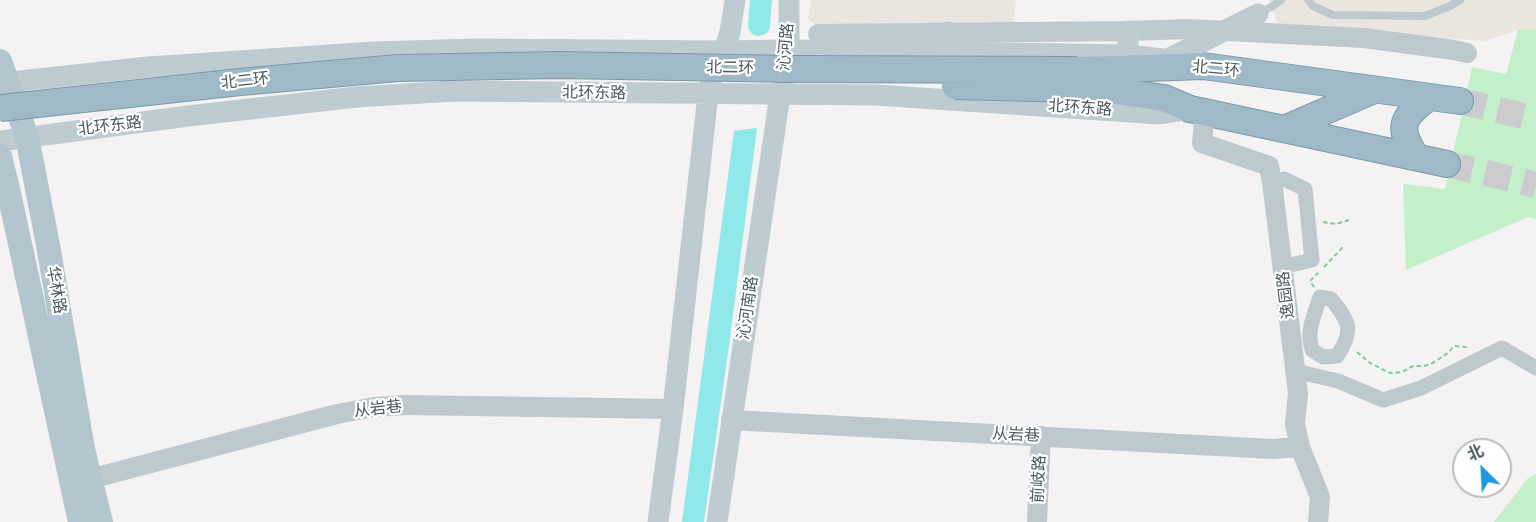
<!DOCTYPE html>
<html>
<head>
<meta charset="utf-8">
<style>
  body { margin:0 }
  #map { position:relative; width:1536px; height:522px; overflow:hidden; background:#f4f2f2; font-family:Montserrat,"Noto Sans SC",sans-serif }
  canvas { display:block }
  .north { position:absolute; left:1452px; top:438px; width:60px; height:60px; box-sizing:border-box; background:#fff; border:2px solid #b7bdbf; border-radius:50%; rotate:336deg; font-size:16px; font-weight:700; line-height:24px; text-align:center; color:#4a595f }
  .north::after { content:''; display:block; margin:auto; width:21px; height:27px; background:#2098e0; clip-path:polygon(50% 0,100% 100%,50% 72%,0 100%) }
</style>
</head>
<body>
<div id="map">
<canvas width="1536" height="522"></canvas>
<div class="north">北</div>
</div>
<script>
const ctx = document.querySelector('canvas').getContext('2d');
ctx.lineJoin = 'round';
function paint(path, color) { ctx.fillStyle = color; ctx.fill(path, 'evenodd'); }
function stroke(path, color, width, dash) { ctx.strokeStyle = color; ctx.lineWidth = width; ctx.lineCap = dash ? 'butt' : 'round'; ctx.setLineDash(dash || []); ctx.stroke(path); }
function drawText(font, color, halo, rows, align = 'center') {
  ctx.font = font + ' Montserrat,"Noto Sans SC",sans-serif'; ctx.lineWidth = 4.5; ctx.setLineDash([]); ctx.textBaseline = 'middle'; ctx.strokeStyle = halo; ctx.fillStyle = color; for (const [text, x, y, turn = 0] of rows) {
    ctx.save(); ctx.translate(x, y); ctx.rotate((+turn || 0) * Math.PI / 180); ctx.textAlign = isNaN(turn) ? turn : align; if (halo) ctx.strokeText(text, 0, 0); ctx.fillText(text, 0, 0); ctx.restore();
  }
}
paint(new Path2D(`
  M811,0H1016L1013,24L816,25L808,19Z
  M1269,0H1536V29L1518,30L1483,41L1278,25Z`), '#eae5df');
paint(new Path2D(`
  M1536,29V219L1528,217L1406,270L1403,184L1445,189L1472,67L1506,74L1518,30Z
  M1536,474V522H1494L1527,479Z`), '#c3efcb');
paint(new Path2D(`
  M757,128L729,346L704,522H682L734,131Z`), '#91e8ea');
stroke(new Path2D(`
  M759,25L761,0`), '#91e8ea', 22);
stroke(new Path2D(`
  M1460,101L1536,119
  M1447,164L1536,185`), '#cacccd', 26, [26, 13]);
const trunk = new Path2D(`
  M1077,70L1118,69L1203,66L1460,101
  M1076,89L1116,91L1164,98L1190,109L1447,164
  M1284,129L1374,90
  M1416,157C1397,127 1401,118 1429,97`);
stroke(trunk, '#79a', 28);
stroke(new Path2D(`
  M1323,222L1336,224L1349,220
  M1324,267L1343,247
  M1314,287L1310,281L1318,273
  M1357,352L1370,363L1390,373L1402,372L1413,366H1424L1431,364L1448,353L1454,346L1466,347L1468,349`), '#7bcc95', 2, [4.5, 3]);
stroke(new Path2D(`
  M1308,0L1313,6L1333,15L1425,16L1450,6L1460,0
  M1259,13L1271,7L1281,0`), '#bec9cd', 8);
stroke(new Path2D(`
  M1272,182L1284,179L1305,189L1312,260L1282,267
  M1320,297L1331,299C1350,322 1354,331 1337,356L1323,357L1312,350C1306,329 1314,317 1320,297Z
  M1295,371L1338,381L1383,400L1421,388L1502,348L1536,368`), '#bec9cd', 15);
stroke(new Path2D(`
  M818,34L1129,31L1189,29L1364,38L1454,50L1467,53
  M1205,112L1202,143L1269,166L1272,182L1298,393L1295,424L1300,447L1320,497L1318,522
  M731,420L1273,449L1300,447
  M90,479L337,414L374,407L406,405L673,409
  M1037,522L1041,436`), '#bec9cd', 20);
stroke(new Path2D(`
  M948,52V32
  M1127,55L1129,31
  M1166,60L1258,14
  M0,83L148,67L374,52L477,49L724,51L789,50L948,52L1127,55L1162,59
  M0,141L188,116L357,97L455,91L876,95L1159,114L1190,109
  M658,522L673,409L708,95L712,76L724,51L730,32L735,0
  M717,522L780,95L789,50V0`), '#beccd2', 21);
stroke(new Path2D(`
  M0,61L27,137L48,245L83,449L101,522
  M0,156L9,193L80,522`), '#b3c6cf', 24);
stroke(trunk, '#9fbac6', 26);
const trunkBridge = new Path2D(`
  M955,86L1076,89
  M0,108L240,82L398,68L559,65L794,69L1077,70`);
stroke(trunkBridge, '#79a', 28, []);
stroke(trunkBridge, '#9fbac6', 26);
drawText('16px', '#4a595f', '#fff', [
  ["沁河路",786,47,-85],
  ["北二环",730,68,1],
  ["北二环",1216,69,5],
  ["北二环",245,81,-6],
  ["北环东路",594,93,1],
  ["北环东路",1080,108,4],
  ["北环东路",110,126,-7],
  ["华林路",56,290,80],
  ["逸园路",1286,295,-97],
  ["沁河南路",748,308,-82],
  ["从岩巷",378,409,-6],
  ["从岩巷",1016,435,3],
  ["前岐路",1039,479,-87]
]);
</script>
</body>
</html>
